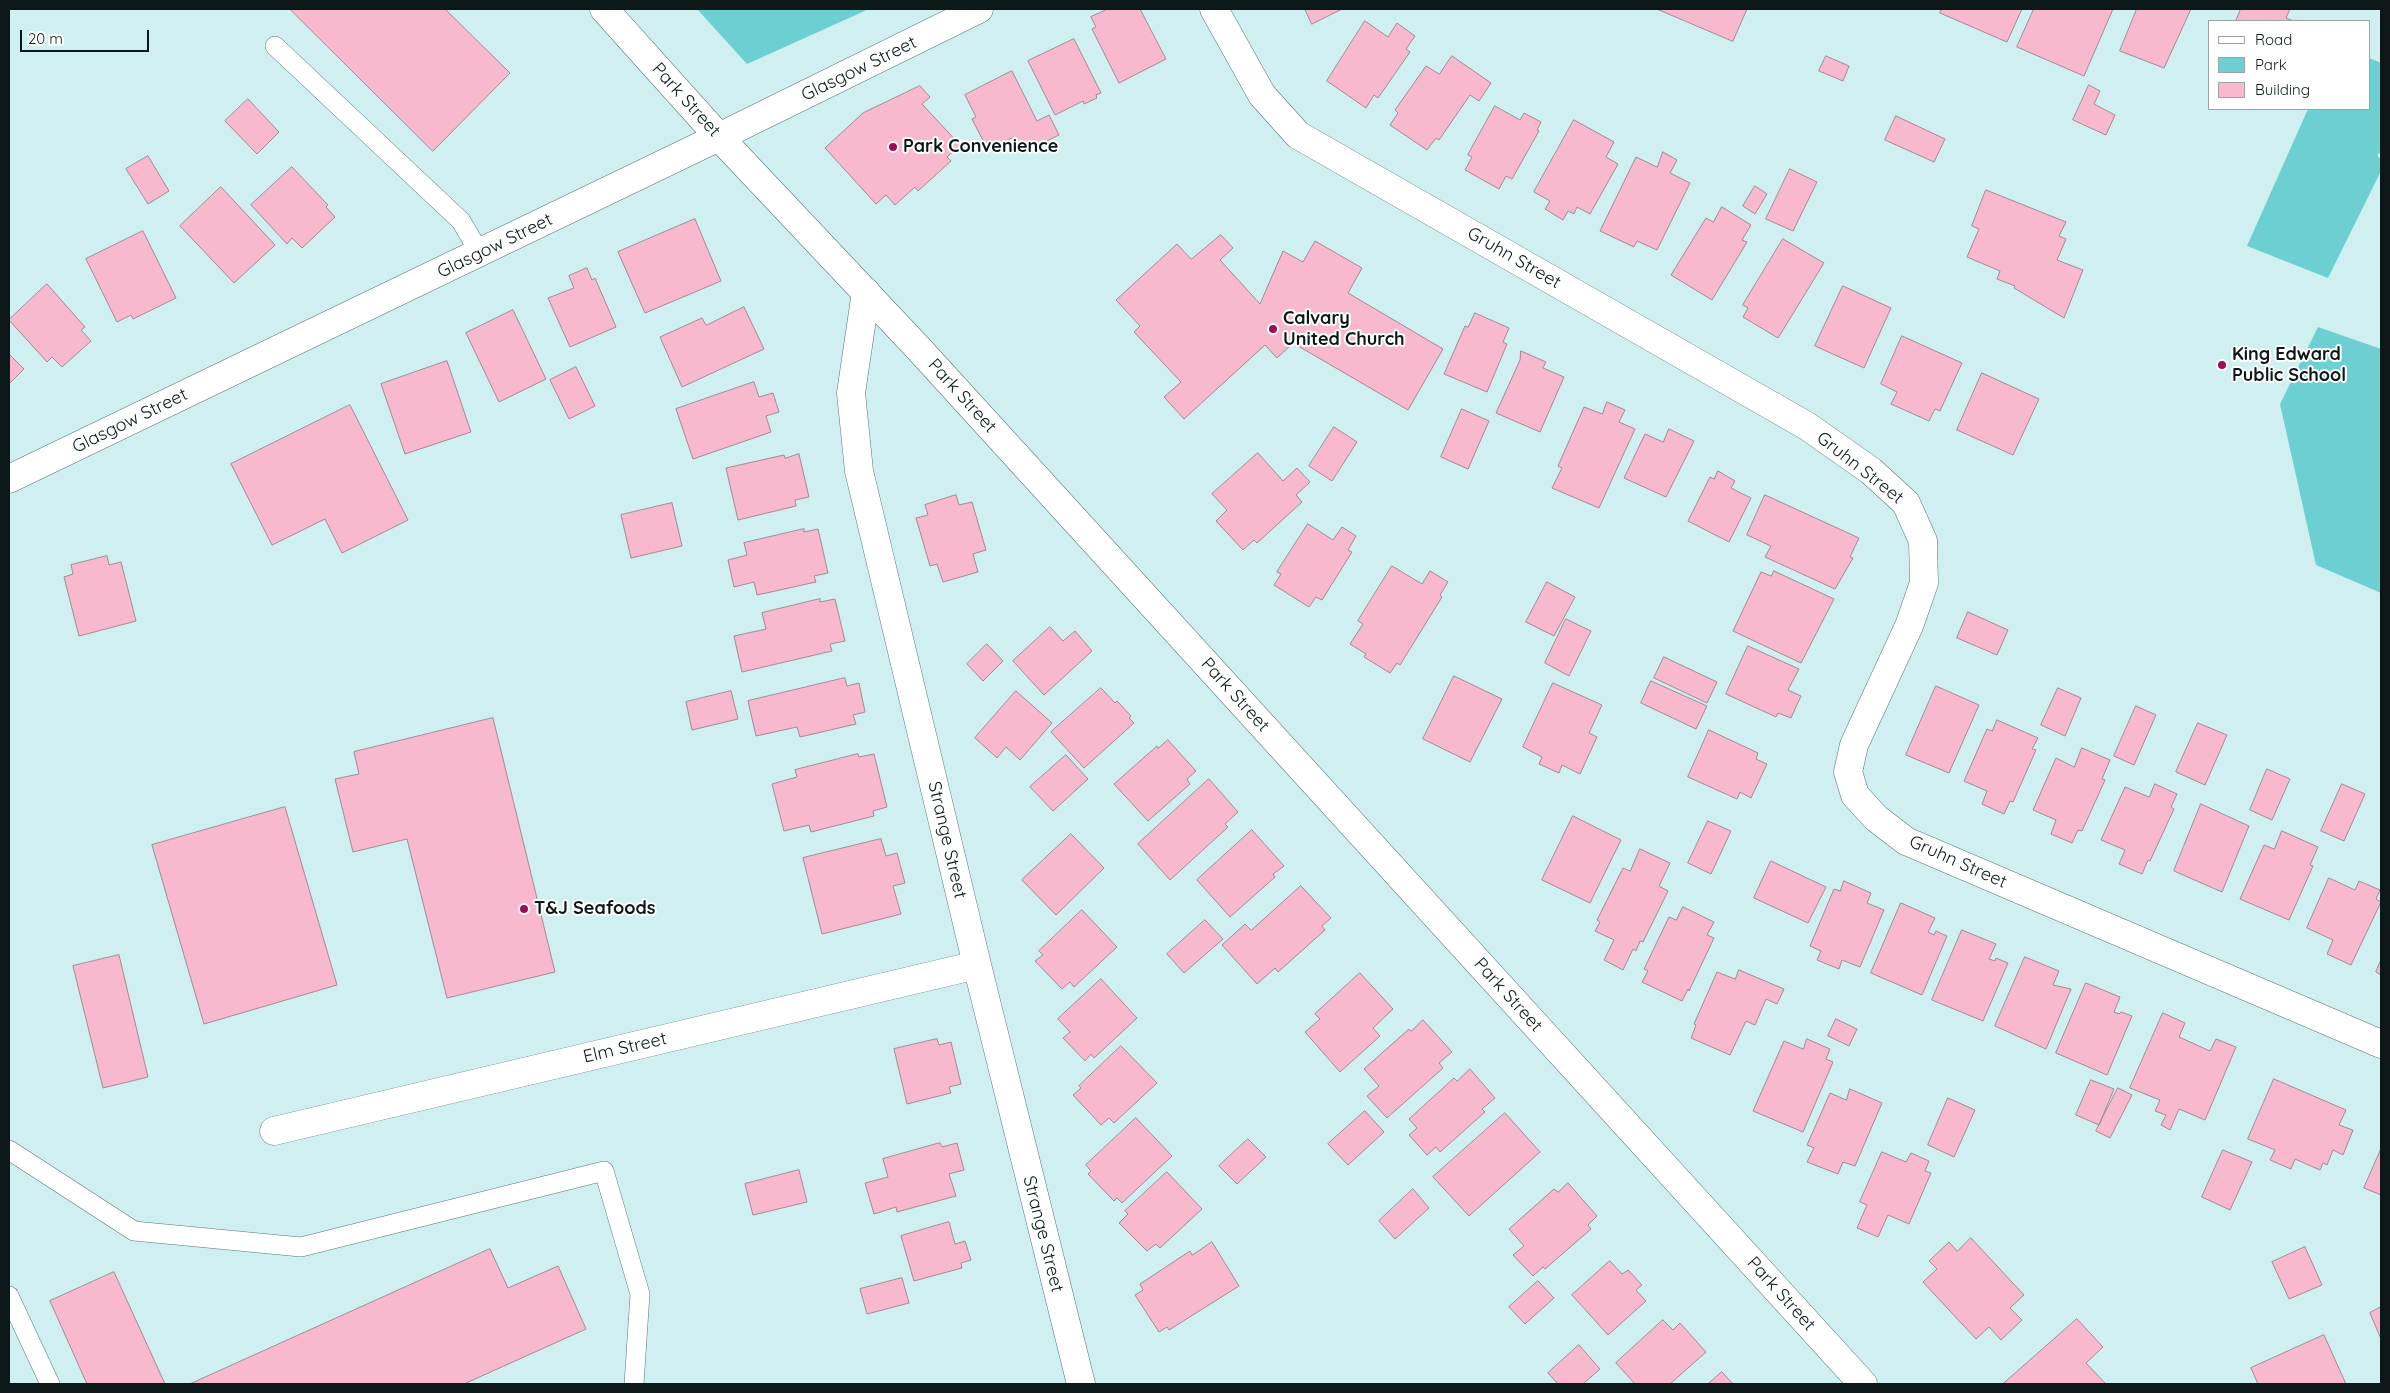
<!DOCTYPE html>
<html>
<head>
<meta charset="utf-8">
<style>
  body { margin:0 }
  #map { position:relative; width:2390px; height:1393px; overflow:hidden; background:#cfeff0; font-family:Quicksand,sans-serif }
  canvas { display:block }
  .frame { position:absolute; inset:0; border:10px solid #0c1818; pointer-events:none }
  .legend { position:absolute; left:2208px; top:20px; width:162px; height:90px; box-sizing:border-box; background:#fff; border:1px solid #9ea3a3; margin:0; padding:6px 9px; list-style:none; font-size:15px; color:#0c1818 }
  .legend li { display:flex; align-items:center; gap:10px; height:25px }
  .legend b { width:25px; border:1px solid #9ea3a3 }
  .scale { position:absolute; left:20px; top:30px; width:129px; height:22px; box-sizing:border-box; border:2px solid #0c1818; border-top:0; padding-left:6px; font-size:15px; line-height:18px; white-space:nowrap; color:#0c1818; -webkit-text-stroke:4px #fff; paint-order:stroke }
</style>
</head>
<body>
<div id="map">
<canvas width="2390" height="1393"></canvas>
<div class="frame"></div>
<ul class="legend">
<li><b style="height:6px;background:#fff"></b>Road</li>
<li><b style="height:14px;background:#6cd0d3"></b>Park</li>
<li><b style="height:14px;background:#f8b8cd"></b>Building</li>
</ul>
<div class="scale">20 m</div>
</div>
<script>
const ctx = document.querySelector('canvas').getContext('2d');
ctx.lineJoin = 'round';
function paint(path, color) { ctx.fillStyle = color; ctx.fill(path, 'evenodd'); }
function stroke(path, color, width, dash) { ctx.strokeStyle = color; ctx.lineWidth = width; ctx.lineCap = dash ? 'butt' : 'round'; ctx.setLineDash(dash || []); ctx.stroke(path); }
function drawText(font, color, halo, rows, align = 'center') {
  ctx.font = font + ' Quicksand,sans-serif'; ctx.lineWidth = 4; ctx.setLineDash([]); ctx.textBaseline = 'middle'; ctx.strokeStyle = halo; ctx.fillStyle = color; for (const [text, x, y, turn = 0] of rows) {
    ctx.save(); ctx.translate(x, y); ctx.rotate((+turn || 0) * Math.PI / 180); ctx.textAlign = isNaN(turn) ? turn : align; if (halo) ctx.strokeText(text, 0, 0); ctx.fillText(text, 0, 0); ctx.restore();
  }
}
paint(new Path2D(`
  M697,9H869L747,64Z
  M2369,58L2381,63V152L2377,155L2381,160V171L2328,278L2247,246L2308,109H2369Z
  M2318,327L2381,349V593L2316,565L2280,404Z`), '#6cd0d3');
const building = new Path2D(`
  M290,9H445L510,73L433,151Z
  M1108,9H1140L1166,59L1119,83L1092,29L1096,27L1091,17Z
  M1305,9H1342L1312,24Z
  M1657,9H1747L1733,41Z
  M1942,9H2022L2007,42L1940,13Z
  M2034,9H2113L2084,76L2017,47Z
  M2137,9H2191L2164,68L2120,51Z
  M2241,9H2290L2286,18L2294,21H2236Z
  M1365,21L1388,37L1397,23L1415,36L1406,49L1410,52L1378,98L1374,95L1366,108L1327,81Z
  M1074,39L1101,93L1096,95L1097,98L1084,104L1083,101L1055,115L1028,61Z
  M1452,56L1491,83L1479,101L1470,95L1439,140L1436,138L1427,150L1390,125L1398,113L1395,110L1426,66L1439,74Z
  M1826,56L1849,66L1843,81L1819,71Z
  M1012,71L1037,121L1049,115L1059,135L1022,153L1014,137L988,150L972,119L976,117L965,95Z
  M2089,85L2100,91L2094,104L2115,115L2106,135L2073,120Z
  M920,86L930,97L922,104L960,145L947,157L951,161L918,191L915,187L895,205L886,195L876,204L825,148L863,113Z
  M248,99L279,132L257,154L225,121Z
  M1495,106L1520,120L1524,113L1541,122L1537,130L1539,131L1512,179L1506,176L1499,189L1465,170L1472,157L1468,155Z
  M1896,116L1945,139L1934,162L1885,140Z
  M1574,120L1614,142L1606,157L1618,164L1590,214L1577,207L1574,214L1568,211L1563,220L1545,209L1550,201L1534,192Z
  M1663,152L1677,160L1670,173L1690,183L1657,250L1637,241L1634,247L1600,231L1636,157L1657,167Z
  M148,156L169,191L148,204L126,169Z
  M292,167L328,205L326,207L335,217L302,248L292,238L287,244L251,205Z
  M1790,169L1817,182L1793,231L1766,219Z
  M1755,186L1767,194L1755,214L1743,206Z
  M221,187L275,245L234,283L180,226Z
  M1986,190L2066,222L2059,236L2066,239L2057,260L2083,270L2064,318L2014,288L2015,286L1997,279L2000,271L1967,257L1979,229L1972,226Z
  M1722,207L1751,225L1742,240L1747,242L1712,300L1671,275L1706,218L1713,222Z
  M695,219L721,281L645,313L618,252Z
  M143,231L176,298L133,319L131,315L117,322L86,259Z
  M1221,235L1233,248L1220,260L1260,304L1283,251L1303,262L1315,241L1362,268L1348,293L1443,349L1408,410L1293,343L1277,358L1265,345L1184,419L1164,397L1181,382L1134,332L1140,326L1116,300L1177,244L1191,259Z
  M1783,239L1824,263L1778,338L1743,317L1748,308L1743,305Z
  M587,268L592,280L595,278L616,327L570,347L548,298L574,288L569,276Z
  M47,284L85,327L81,330L91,341L62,367L52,357L47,362L9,320Z
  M1843,286L1891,308L1864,368L1815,346Z
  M744,307L764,349L682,387L660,337L702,318L706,325Z
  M513,310L546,379L499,402L466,333Z
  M1475,313L1509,328L1503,342L1507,344L1487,392L1444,374L1465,326L1468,327Z
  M1902,336L1962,363L1940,411L1935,409L1929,421L1891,404L1897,392L1881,384Z
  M1521,351L1546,362L1543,368L1564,377L1540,432L1496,413L1520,360Z
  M9,354L24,369L9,384Z
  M447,361L471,432L405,454L381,384Z
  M576,367L595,406L569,419L550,380Z
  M1982,373L2039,399L2013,455L1957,430Z
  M754,382L759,397L773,393L779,412L766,416L771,432L693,459L676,409Z
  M1607,402L1625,410L1619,422L1635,429L1599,508L1552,488L1562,468L1558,466L1584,407L1602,414Z
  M350,405L408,520L342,553L325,519L272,545L231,464Z
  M1462,409L1489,421L1468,469L1441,457Z
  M1334,427L1357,442L1332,481L1309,466Z
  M1669,429L1694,441L1666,497L1624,478L1645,434L1663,442Z
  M1258,453L1283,481L1297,468L1310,482L1296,495L1302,502L1257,543L1254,540L1243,550L1216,521L1227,510L1212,494Z
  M799,454L809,497L795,500L796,506L738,520L726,468L784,455L785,458Z
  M1718,471L1735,481L1731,488L1751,498L1729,542L1688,521L1710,477L1714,479Z
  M956,495L959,505L972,502L986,550L973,554L978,572L943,582L937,564L930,566L916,518L928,515L925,505Z
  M1765,495L1859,538L1850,557L1853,558L1835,589L1765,557L1771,546L1747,535Z
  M672,503L682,546L631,558L621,515Z
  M1308,524L1333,540L1342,527L1356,536L1348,550L1352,552L1322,600L1316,597L1309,607L1274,585L1281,574L1277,572Z
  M804,529V532L818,529L828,573L814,576L816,582L757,595L754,582L734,587L728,560L747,555L744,543Z
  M107,556L109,565L121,562L136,621L79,636L64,577L73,574L71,565Z
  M1392,566L1422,584L1430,571L1448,582L1440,595L1442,597L1400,665L1397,663L1390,673L1364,657L1366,654L1350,644L1363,624L1358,621Z
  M1774,571L1834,599L1801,663L1733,631L1761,572L1771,576Z
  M1547,582L1575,597L1554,636L1526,622Z
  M820,599V602L835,599L845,641L830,644L832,651L742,672L734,636L766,629L762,613Z
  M1968,612L2008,630L1997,655L1957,638Z
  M1566,619L1591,631L1569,676L1545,663Z
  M1050,627L1063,641L1075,631L1092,651L1044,695L1013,661Z
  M987,644L1003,661L983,681L967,664Z
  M1748,646L1799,669L1788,690L1801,696L1791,718L1778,713L1776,717L1726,694Z
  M1664,657L1717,682L1707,703L1654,678Z
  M1454,676L1502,699L1470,762L1423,739Z
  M845,678L847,686L859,683L865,712L853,715L856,724L800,737L797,727L756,736L748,701Z
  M1651,681L1707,706L1696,729L1641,703Z
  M1553,683L1602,705L1589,733L1597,737L1580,774L1562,765L1559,773L1539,764L1542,757L1523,747Z
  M1936,686L1979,705L1949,773L1906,755Z
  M1101,688L1115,703L1117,701L1131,716L1129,718L1134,723L1084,768L1051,732Z
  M2058,688L2081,698L2065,736L2041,725Z
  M731,691L738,719L692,730L686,702Z
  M1016,691L1052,723L1020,760L1006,747L997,758L975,738Z
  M2136,706L2156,715L2134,765L2114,756Z
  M493,718L555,972L447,998L407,839L353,852L335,779L359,774L354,752Z
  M1997,720L2038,738L2032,749L2036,750L2013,802L2010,801L2004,814L1982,804L1987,791L1964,781L1987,729L1992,731Z
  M2198,723L2227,735L2205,785L2176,772Z
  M1709,730L1758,753L1756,759L1767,764L1751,798L1740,792L1737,799L1688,777Z
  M1168,740L1196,771L1187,779L1190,784L1148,821L1114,784L1157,746L1158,748Z
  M2082,748L2110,760L2102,779L2105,780L2082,831L2078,830L2072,843L2051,834L2056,820L2033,810L2056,758L2074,767Z
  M858,754L859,757L874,754L887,807L873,811L874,816L811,832L809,825L784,831L772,784L797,777L795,770Z
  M1066,755L1088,779L1053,811L1030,787Z
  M2267,769L2290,779L2272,820L2250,810Z
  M1209,779L1238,812L1225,824L1228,827L1170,880L1138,844Z
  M2155,784L2177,794L2171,807L2174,809L2150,861L2148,860L2142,874L2119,864L2125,850L2101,840L2125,787L2149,797Z
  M2342,784L2365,794L2344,841L2321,831Z
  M2201,804L2249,826L2222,892L2174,871Z
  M285,807L337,985L204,1024L152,845Z
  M1573,816L1621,840L1590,903L1542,880Z
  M1708,821L1731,831L1711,874L1688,863Z
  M1252,830L1284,866L1273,874L1275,877L1230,917L1197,880Z
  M2282,831L2318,847L2310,865L2313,866L2289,920L2240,899L2264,845L2274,849Z
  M1071,834L1104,868L1056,915L1022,880Z
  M881,839L886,856L897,853L905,883L893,886L901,914L822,934L803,858Z
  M1640,849L1670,863L1659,886L1668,891L1643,942L1640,941L1636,951L1633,949L1623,970L1604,960L1614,940L1595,931L1600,922L1597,920L1623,868L1630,871Z
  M1771,861L1826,887L1808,923L1754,898Z
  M2329,878L2355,890L2359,881L2380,890L2376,899L2381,902L2351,965L2327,954L2333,940L2307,928Z
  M1844,881L1871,893L1867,903L1884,910L1860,967L1842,960L1839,969L1817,960L1821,951L1810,946L1834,889L1840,891Z
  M1301,886L1331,918L1322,926L1325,930L1278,972L1275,968L1257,984L1222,945L1245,924L1251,930Z
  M1901,903L1935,918L1928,932L1934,935L1936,931L1947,936L1922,995L1871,973Z
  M1683,907L1714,922L1707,935L1714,938L1689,991L1688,989L1682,1001L1642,982L1648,971L1644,969L1669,917L1676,920Z
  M1082,910L1117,947L1074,987L1070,982L1062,989L1035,961L1043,955L1039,951Z
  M1205,920L1223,939L1184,973L1167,954Z
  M1962,930L1996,944L1989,959L1995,961L1996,958L2008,963L1983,1021L1932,1000Z
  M119,955L148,1077L103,1088L73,966Z
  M2025,957L2059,971L2053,985L2071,989L2046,1049L1995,1026Z
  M2381,960V975L2376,972Z
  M1739,970L1784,989L1777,1004L1766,999L1755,1025L1746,1021L1730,1055L1691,1038L1696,1025L1694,1024L1717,972L1735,979Z
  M1360,973L1393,1009L1373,1028L1380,1036L1340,1072L1305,1032L1320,1019L1315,1014Z
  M1101,979L1137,1018L1094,1058L1091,1054L1085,1061L1063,1038L1070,1032L1058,1019Z
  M2086,983L2120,997L2114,1012L2119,1014L2121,1012L2132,1016L2107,1075L2056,1053Z
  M2163,1013L2185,1023L2179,1037L2210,1051L2216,1039L2236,1047L2205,1120L2179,1109L2170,1130L2161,1125L2166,1115L2155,1111L2160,1100L2130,1088Z
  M1836,1019L1857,1029L1849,1046L1828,1036Z
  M1423,1020L1452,1052L1439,1063L1443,1068L1387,1118L1367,1096L1379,1086L1364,1069L1409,1029L1411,1031Z
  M937,1039L939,1045L951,1042L961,1084L949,1087L951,1093L907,1104L894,1049Z
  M1807,1039L1830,1049L1826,1059L1833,1062L1803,1132L1753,1111L1784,1041L1803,1049Z
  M1121,1046L1157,1083L1114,1123L1109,1118L1101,1125L1073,1095L1081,1088L1079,1086Z
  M1470,1069L1495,1098L1482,1109L1485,1112L1440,1152L1436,1147L1427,1155L1409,1135L1417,1128L1409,1119L1454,1078L1457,1081Z
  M2274,1079L2346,1110L2339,1125L2353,1130L2343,1155L2333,1150L2327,1165L2323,1163L2320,1170L2295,1159L2291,1169L2270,1160L2275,1150L2248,1139Z
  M2091,1080L2114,1089L2099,1125L2076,1115Z
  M2118,1088L2132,1095L2110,1138L2096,1131Z
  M1850,1089L1882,1103L1855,1166L1843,1162L1838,1174L1807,1162L1814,1148L1807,1145L1830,1093L1846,1100Z
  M1948,1098L1975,1110L1954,1157L1928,1145Z
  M1365,1111L1384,1132L1348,1165L1328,1144Z
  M1505,1113L1540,1152L1469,1216L1433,1177Z
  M1136,1118L1172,1156L1122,1203L1117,1198L1114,1201L1088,1174L1091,1171L1086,1165Z
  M1248,1139L1266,1157L1237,1184L1219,1166Z
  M940,1143L942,1147L957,1143L964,1170L949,1174L956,1196L897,1212L896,1207L874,1214L865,1183L888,1177L883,1159Z
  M2381,1149V1195L2364,1188Z
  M2223,1150L2252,1162L2230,1210L2202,1197Z
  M1882,1152L1906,1162L1911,1153L1929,1161L1925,1171L1931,1173L1909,1224L1888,1215L1878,1237L1857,1228L1867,1205L1860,1202Z
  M799,1170L807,1202L753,1215L745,1184Z
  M1167,1172L1202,1209L1160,1248L1156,1244L1147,1251L1119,1223L1128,1214L1125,1211Z
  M1568,1183L1597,1216L1588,1225L1591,1229L1545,1269L1543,1267L1533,1276L1513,1255L1524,1246L1509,1229L1554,1189L1558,1192Z
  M1413,1189L1429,1208L1395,1239L1379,1221Z
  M949,1222L955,1244L965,1241L971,1260L961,1263L962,1268L914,1281L901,1236Z
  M1971,1238L2024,1295L2010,1308L2022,1320L2001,1340L1989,1327L1976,1339L1923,1282L1937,1269L1929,1261L1949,1242L1957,1251Z
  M1212,1242L1239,1286L1169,1330L1167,1327L1159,1332L1135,1295L1143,1290L1140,1284L1190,1251L1192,1255Z
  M2305,1247L2322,1285L2289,1299L2272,1262Z
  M490,1249L508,1288L558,1266L586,1329L464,1384H190Z
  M1610,1261L1622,1274L1628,1270L1642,1285L1636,1290L1646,1301L1608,1335L1572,1295Z
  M114,1272L165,1384H87L50,1301Z
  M902,1278L909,1303L867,1314L860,1289Z
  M1538,1281L1554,1298L1525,1324L1509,1307Z
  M2381,1307V1339L2370,1313Z
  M2077,1319L2103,1347L2086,1363L2106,1384H2003Z
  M1663,1320L1673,1330L1680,1323L1706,1352L1670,1384H1635L1616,1363Z
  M2324,1335L2346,1384H2258L2251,1368Z
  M1579,1345L1600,1369L1583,1384H1558L1548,1373Z
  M1722,1372L1733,1384H1708Z`);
paint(building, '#f8b8cd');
stroke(building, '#a38991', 1);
const service = new Path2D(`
  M275,46L461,221L479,252
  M9,1150L134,1231L301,1247L604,1171L640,1294L634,1384
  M9,1296L50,1384`);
const minor = new Path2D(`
  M1214,9L1262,95L1298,135L1807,426L1871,471L1906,503L1923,541L1924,583L1909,626L1854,745L1848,772L1855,795L1876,818L1906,841L2381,1044
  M719,137L979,9
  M866,292L851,393L859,471L977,965L1081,1384
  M274,1131L977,965`);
const tertiary = new Path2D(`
  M604,9L719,137L919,349L1863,1384
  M9,479L719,137`);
stroke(service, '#587576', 20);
stroke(minor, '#587576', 29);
stroke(tertiary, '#587576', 29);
stroke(service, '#fff', 19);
stroke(minor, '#fff', 28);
stroke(tertiary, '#fff', 28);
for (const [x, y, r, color] of [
  [893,147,5,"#9e0c57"],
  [1273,329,5,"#9e0c57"],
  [2222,365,5,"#9e0c57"],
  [524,909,5,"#9e0c57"]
]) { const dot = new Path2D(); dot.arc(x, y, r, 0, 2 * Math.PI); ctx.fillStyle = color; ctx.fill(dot); stroke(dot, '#fff', 2); }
drawText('18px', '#0c1818', '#fff', [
  ["Glasgow Street",859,69,-26],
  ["Park Street",686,100,48],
  ["Glasgow Street",495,246,-26],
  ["Gruhn Street",1514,258,30],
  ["Park Street",962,396,48],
  ["Glasgow Street",130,421,-26],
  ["Gruhn Street",1860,468,38],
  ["Park Street",1235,695,48],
  ["Strange Street",947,840,77],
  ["Gruhn Street",1958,862,24],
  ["Park Street",1508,995,48],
  ["Elm Street",625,1048,-13],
  ["Strange Street",1043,1234,76],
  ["Park Street",1781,1294,48]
]);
drawText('bold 18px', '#0c1818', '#fff', [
  ["Park Convenience",903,147],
  ["Calvary",1283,319],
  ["United Church",1283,340],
  ["King Edward",2232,355],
  ["Public School",2232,376],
  ["T&J Seafoods",534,909]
], 'left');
</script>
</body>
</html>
